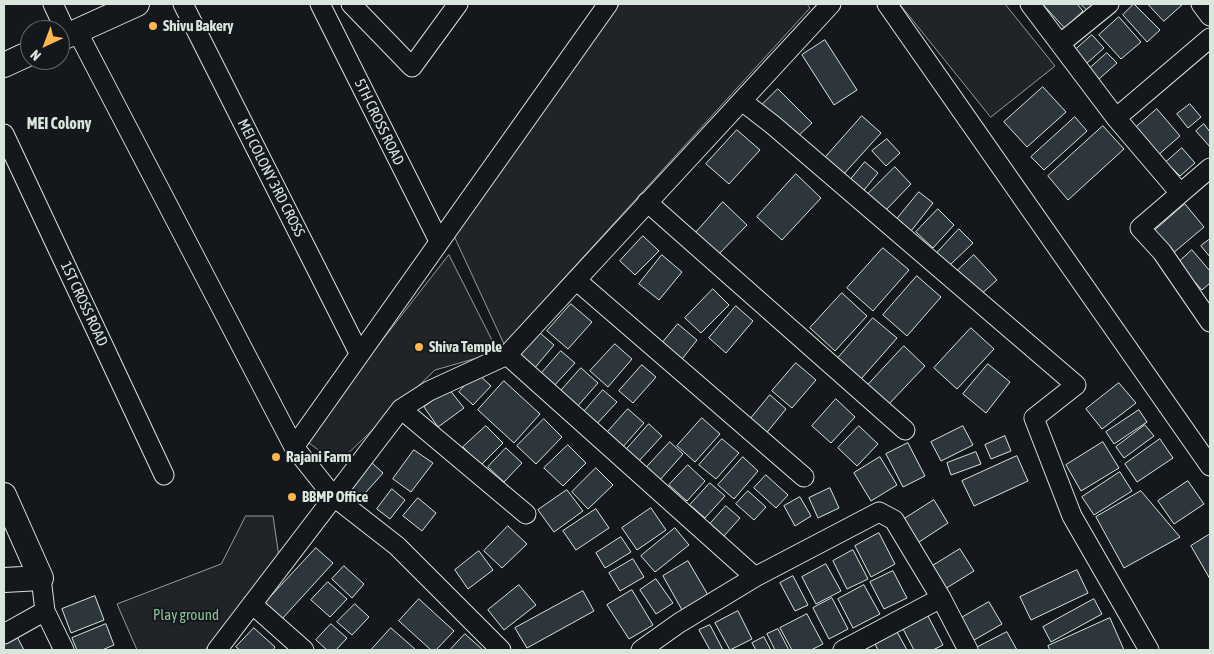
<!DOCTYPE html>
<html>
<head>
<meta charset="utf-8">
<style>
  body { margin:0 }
  #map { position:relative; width:1214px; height:654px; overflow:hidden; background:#14181c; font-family:"Asap Condensed",sans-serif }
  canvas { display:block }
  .frame { position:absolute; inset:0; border:5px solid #d8e6dc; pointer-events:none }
  .north { position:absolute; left:20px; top:20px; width:50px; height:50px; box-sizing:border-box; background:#14181c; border:1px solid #626a69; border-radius:50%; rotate:223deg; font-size:14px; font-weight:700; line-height:20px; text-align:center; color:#d8e6dc }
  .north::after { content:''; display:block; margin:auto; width:18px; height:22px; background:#ffb74d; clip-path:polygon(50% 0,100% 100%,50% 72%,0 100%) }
</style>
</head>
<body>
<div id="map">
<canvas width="1214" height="654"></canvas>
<div class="frame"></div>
<div class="north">N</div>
</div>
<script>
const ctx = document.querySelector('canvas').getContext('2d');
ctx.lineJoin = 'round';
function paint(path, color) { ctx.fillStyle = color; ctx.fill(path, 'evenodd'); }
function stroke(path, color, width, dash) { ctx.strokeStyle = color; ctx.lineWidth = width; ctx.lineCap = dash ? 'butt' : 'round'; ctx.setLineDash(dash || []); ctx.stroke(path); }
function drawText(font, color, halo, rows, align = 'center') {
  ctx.font = font + ' "Asap Condensed",sans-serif'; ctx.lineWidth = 4; ctx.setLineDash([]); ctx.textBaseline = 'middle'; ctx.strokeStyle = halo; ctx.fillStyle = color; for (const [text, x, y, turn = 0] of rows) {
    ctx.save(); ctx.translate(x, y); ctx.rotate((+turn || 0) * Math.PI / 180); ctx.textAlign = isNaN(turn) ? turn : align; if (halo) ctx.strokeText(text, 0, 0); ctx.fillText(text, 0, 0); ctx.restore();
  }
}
const green = new Path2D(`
  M620,4H807L810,8L504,344L454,236Z
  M900,4H1005L1055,66L991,117Z
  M449,255L498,352L435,370L337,464L305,440Z
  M246,516H273L279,557L205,650H137L117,604L221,564Z`);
paint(green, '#202428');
stroke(green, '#939e99', 1);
const building = new Path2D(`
  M1043,4H1077L1083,11L1065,28Z
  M1081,4H1094L1087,10Z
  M1134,4L1160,30L1147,42L1123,15Z
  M1148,4H1183L1164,21Z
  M1119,17L1141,42L1121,59L1099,35Z
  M1092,35L1104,48L1086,64L1074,51Z
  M825,40L857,90L834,105L802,55Z
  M1107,53L1117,63L1099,79L1089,69Z
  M1043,87L1066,112L1027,147L1004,122Z
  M778,89L812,123L795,139L762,105Z
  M1190,104L1201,117L1188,128L1177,114Z
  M1157,109L1180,136L1157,156L1134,129Z
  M862,116L881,133L842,176L824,159Z
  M1075,117L1087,131L1044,170L1031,157Z
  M1204,124L1210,132V147L1196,131Z
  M1103,126L1124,149L1068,200L1048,176Z
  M737,130L760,150L729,184L706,164Z
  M887,139L900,153L886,166L872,151Z
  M1182,148L1195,163L1180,176L1166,162Z
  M865,162L878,173L860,195L847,184Z
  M895,167L911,184L884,212L867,195Z
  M796,174L821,198L782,240L757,217Z
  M919,192L933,203L908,235L893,224Z
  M723,202L747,225L715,258L692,237Z
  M1185,204L1204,227L1172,254L1153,232Z
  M938,209L954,225L933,248L916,232Z
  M959,229L973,243L950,265L937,253Z
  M643,236L659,251L635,275L620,261Z
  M1210,239V257L1201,246Z
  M883,248L909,270L873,311L847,288Z
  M1192,250L1210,271V283L1202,290L1178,263Z
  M662,255L682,272L659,300L639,284Z
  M974,255L997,280L979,296L956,272Z
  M917,276L941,297L907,336L883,315Z
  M713,289L729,305L701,333L685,318Z
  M842,293L867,316L835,351L810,328Z
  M571,304L592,322L568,349L547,331Z
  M736,306L753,321L726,353L709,338Z
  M873,318L897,338L861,379L838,358Z
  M678,324L697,340L679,363L659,347Z
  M971,328L994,349L957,389L934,368Z
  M540,333L554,345L533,370L518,357Z
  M615,344L632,359L608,387L590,371Z
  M904,346L925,366L888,405L867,386Z
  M561,351L575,363L552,388L539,376Z
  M796,363L816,380L792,408L772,391Z
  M988,364L1010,382L986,413L963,394Z
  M642,365L656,377L633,403L619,391Z
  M581,368L598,383L576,408L559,393Z
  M477,373L491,386L473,405L459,392Z
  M504,381L540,414L514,443L478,410Z
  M1119,383L1136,403L1102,429L1086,409Z
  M449,389L464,408L438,427L424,407Z
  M603,390L617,402L594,427L581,415Z
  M770,395L786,409L764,436L748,422Z
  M836,399L855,417L831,443L812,426Z
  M628,409L644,423L621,449L605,435Z
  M1139,410L1147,422L1114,444L1106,432Z
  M702,418L720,434L695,462L677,446Z
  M544,419L562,437L536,464L517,446Z
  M649,424L662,436L638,462L625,451Z
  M1145,425L1154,436L1124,458L1116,447Z
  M486,426L503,443L481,465L463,447Z
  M859,426L878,444L857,466L838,448Z
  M963,426L973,445L941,461L931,442Z
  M1005,436L1011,451L991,459L985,445Z
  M722,439L739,453L716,479L699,465Z
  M1160,439L1173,458L1137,482L1125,464Z
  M670,442L683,454L659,481L645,469Z
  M1103,442L1119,468L1081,491L1066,465Z
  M908,443L925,476L903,487L886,454Z
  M568,445L586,463L563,486L544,468Z
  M506,448L522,463L504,482L488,467Z
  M414,450L433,463L411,492L393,479Z
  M976,452L981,464L951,475L947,463Z
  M1017,456L1028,481L974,506L962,481Z
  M743,457L758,471L734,499L718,485Z
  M880,457L897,485L871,501L854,473Z
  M371,462L383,473L360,499L348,489Z
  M688,465L705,481L687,501L669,485Z
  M596,468L613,485L588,509L572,492Z
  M1120,472L1132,491L1094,515L1082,497Z
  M766,475L788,495L776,508L754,488Z
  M1188,481L1204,504L1174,524L1158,501Z
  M710,483L725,496L705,518L690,505Z
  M830,488L839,508L818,518L809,498Z
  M392,489L405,500L390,519L377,509Z
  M567,490L583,511L554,532L538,510Z
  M748,491L766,507L754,520L736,504Z
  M1141,491L1180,537L1124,568L1096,517Z
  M800,497L811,516L795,526L784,506Z
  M418,498L436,513L422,531L403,516Z
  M934,500L948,523L916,544L901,521Z
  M726,506L740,518L724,536L710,524Z
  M651,508L666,530L637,550L622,528Z
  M596,509L609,528L576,550L563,531Z
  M508,526L527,544L502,568L484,551Z
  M675,528L689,545L655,572L641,556Z
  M879,533L895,564L871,577L855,546Z
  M1210,534V579L1191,546Z
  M621,537L631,552L605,568L596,553Z
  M316,548L333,563L282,619L265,603Z
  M960,549L974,571L940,592L926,570Z
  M853,550L868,579L847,589L833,561Z
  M479,551L493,570L468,589L455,570Z
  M633,559L644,577L620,591L609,573Z
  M688,561L708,595L682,610L663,576Z
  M826,564L841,591L816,604L802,577Z
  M344,566L364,584L352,598L332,579Z
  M1077,570L1088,593L1031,620L1020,597Z
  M893,571L907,598L884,609L870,582Z
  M793,576L808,605L795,611L780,583Z
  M656,579L673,603L656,614L640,590Z
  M328,582L347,599L330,617L311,600Z
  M519,585L536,605L504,630L488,610Z
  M864,585L880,614L853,628L838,599Z
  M632,590L653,625L629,639L607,605Z
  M583,591L594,611L527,648L515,628Z
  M95,596L104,620L71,633L62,609Z
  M832,598L848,629L829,639L813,608Z
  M419,599L454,631L436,650H431L399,621Z
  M1094,599L1102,614L1051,642L1043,627Z
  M989,602L1002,624L969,643L956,621Z
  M355,604L369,617L352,635L337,622Z
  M738,611L752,639L730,650L715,623Z
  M807,614L823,644L811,650H792L780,628Z
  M927,614L943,645L933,650H914L902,627Z
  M1110,618L1124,650H1050L1048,646Z
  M106,624L114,645L102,650H77L72,638Z
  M331,624L347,638L336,650H327L316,640Z
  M710,625L723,650H710L699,630Z
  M254,628L275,647L273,650H240L236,647Z
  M391,628L416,650H371Z
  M778,629L789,650H775L767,634Z
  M896,630L907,650H878L874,642Z
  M1007,632L1017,650H975L974,649Z
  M15,633L24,650H4V639Z
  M465,634L483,650H450Z
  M764,637L771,650H756L752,643Z`);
paint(building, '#2c363c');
stroke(building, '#d8e6dc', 1);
const minor = new Path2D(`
  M53,4L68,36
  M183,4L359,353
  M320,4L439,241
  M351,4L412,67L458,4
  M887,4L1210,466
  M1030,4L1116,118L1180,193
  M1201,4L1210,16
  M77,31L294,447L333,496L397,546L501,650
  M1061,43L1109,4
  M742,101L773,125L1076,385L1034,418L1072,516L1149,650
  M1116,118L1210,38
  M4,134L164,475
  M1210,168L1140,228L1162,252L1210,322
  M647,202L905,430
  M576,280L804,477
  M507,355L755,577
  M401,409L526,514
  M294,447L608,4
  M41,578L45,611L64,650
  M252,604L304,650
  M4,634L45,611
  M217,650L401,409L429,391L507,355L831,4
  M641,650L679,623L755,577L879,512L894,520L941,598L968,650
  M843,650L941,598`);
const tertiary = new Path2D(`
  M60,39L137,4
  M4,65L30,53
  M4,495L41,578L4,580`);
stroke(minor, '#d8e6dc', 21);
stroke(tertiary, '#d8e6dc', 26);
stroke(minor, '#14181c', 19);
stroke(tertiary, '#14181c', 24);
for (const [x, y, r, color] of [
  [153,26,5,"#ffb74d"],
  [419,347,5,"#ffb74d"],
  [276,457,5,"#ffb74d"],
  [292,497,5,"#ffb74d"]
]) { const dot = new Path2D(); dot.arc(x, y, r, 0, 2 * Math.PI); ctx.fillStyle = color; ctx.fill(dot); stroke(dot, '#14181c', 2); }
drawText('bold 15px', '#d8e6dc', '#14181c', [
  ["Shivu Bakery",163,26],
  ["Shiva Temple",429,347],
  ["Rajani Farm",286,457],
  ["BBMP Office",302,497]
], 'left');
drawText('15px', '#d8e6dc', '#14181c', [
  ["5TH CROSS ROAD",379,122,64],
  ["MEI COLONY 3RD CROSS",271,178,63],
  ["1ST CROSS ROAD",84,304,65]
]);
drawText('15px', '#8ac095', '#14181c', [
  ["Play ground",186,615]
]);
drawText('bold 16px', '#d8e6dc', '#14181c', [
  ["MEI Colony",59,124]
]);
</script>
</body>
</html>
